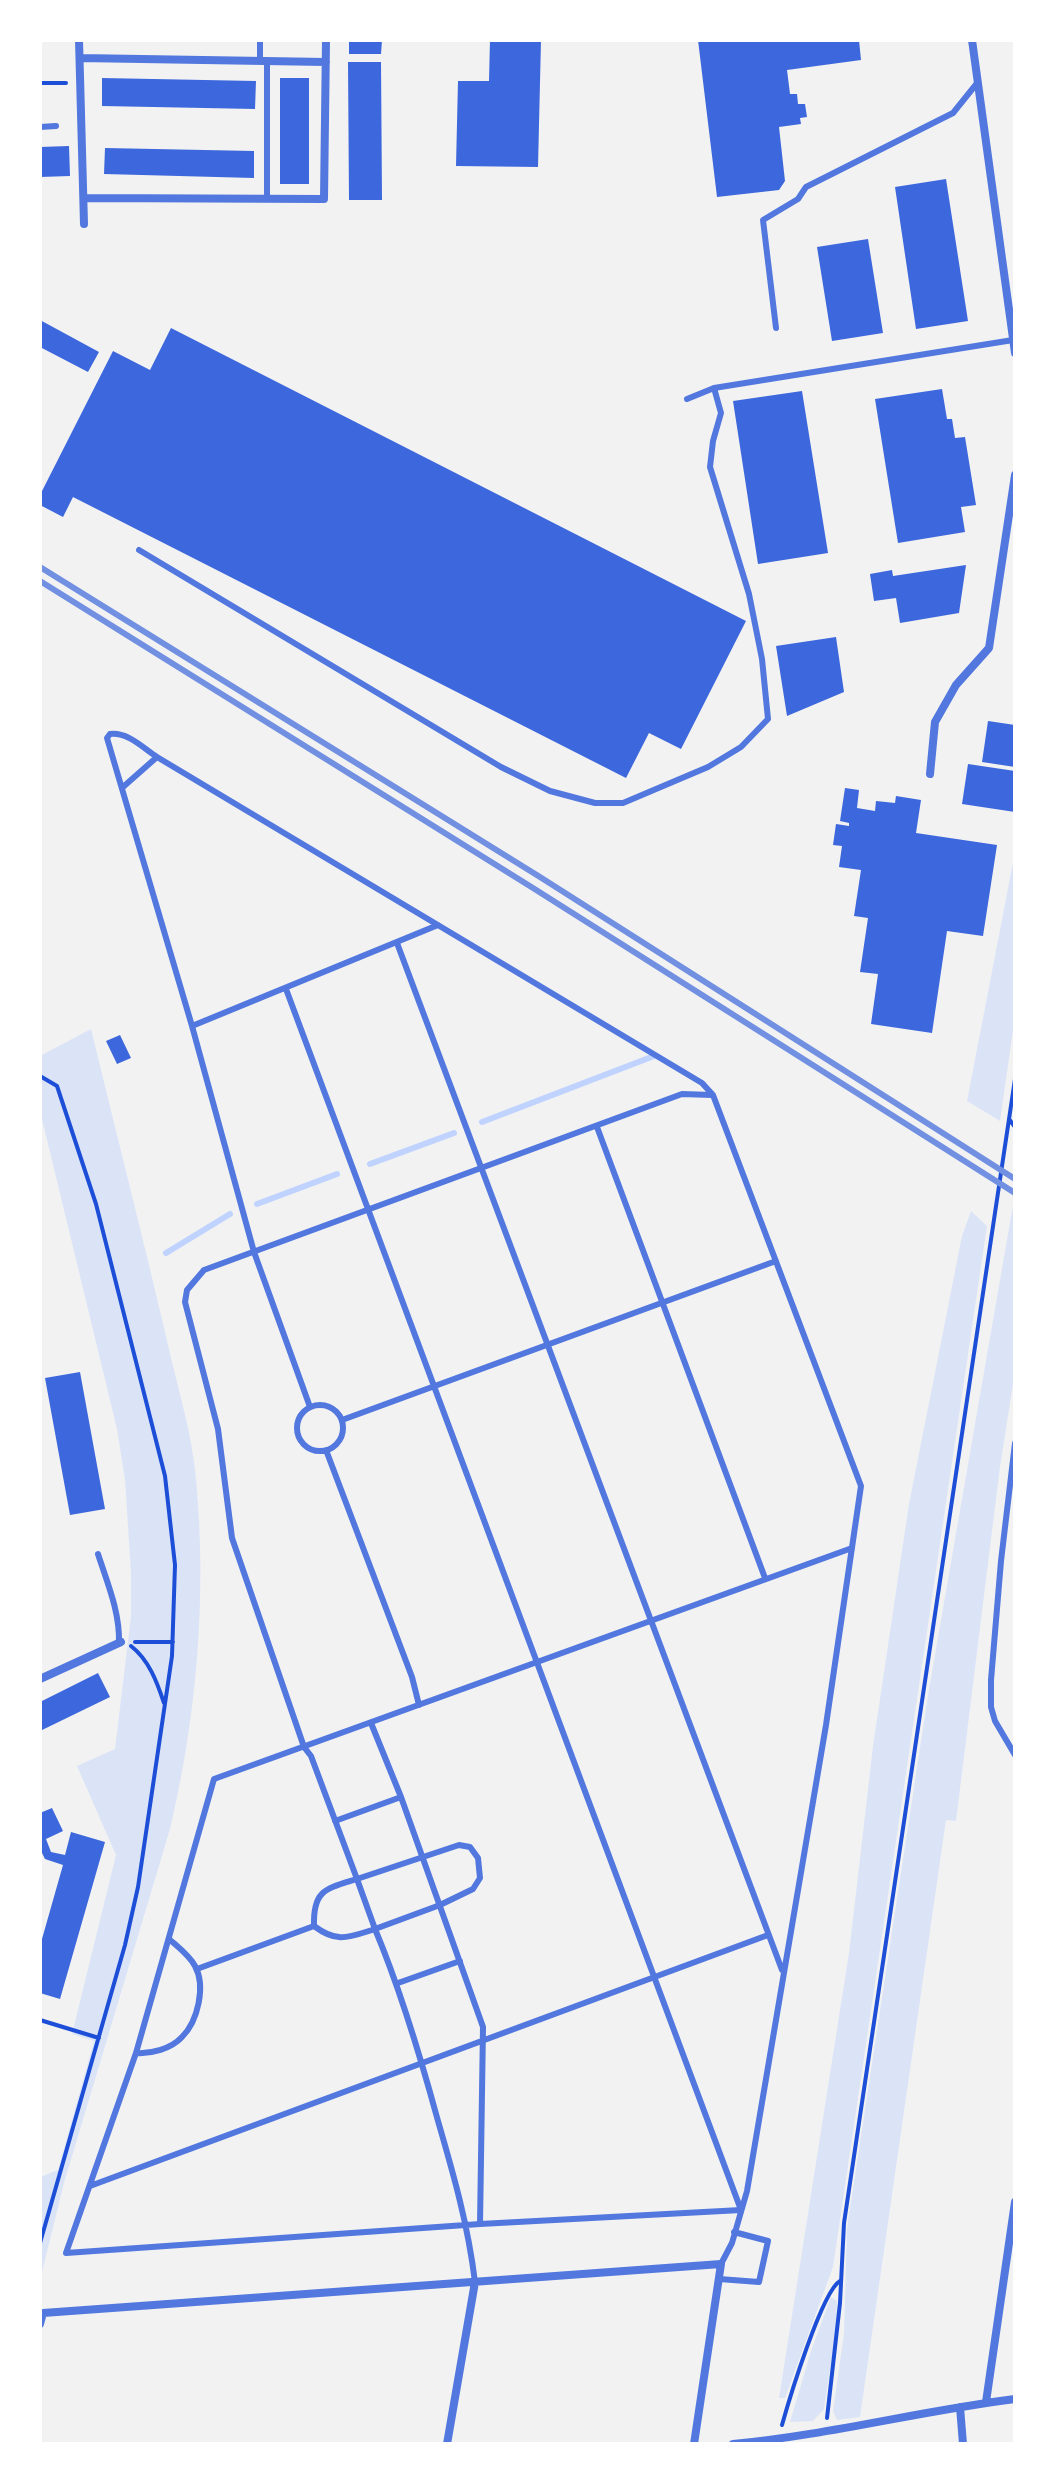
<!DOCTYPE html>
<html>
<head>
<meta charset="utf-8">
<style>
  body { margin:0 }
  #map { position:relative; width:1055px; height:2484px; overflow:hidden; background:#f2f2f2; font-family:"Roboto Condensed",sans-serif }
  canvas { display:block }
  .frame { position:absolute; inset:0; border:42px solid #fff; pointer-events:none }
</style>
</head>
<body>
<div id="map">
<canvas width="1055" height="2484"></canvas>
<div class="frame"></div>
</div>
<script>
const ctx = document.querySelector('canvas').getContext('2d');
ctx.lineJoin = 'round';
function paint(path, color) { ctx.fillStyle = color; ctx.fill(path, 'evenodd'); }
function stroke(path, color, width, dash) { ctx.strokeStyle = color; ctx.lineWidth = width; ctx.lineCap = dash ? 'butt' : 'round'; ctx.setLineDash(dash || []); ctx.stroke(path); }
paint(new Path2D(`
  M1015,852V1016L1000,1121L967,1101Z
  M91,1029C116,1132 142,1234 166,1336C176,1383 192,1431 196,1479C207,1596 197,1715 170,1829L64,2183L40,2280V2177L58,2170L94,2041L72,2034L116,1855L77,1766L115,1749L131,1616V1573L125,1480L117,1429L40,1111V1056Z
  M1013,1205L1015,1371L1000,1467L956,1821L946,1820L860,2417L837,2420L833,2411L844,2334L847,2228L928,1695Z
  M971,1211L987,1226L833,2267L785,2398H779L849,1953L873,1746L909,1504L962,1236Z
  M831,2297L837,2301L836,2331L824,2409L813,2421L790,2422L811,2351Z`), '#dbe4f7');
stroke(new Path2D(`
  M482,1122L654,1056
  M370,1164L454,1133
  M257,1204L337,1174
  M166,1253L230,1214`), '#bfd3fe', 6);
paint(new Path2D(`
  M349,40H382L381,54H349Z
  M490,40H541L538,167L456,166L458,81H489Z
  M698,40H859L861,60L787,70L790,94H797L798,104H805L807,117L800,118L801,124L779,127L785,181L779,190L717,197Z
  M348,62H381L382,200H349Z
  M102,78L256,81L255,109L102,106Z
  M280,78H309V184H280Z
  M69,146L70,176L40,177V147Z
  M105,148L254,151V178L104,174Z
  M946,179L968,321L916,329L895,187Z
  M868,239L883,333L832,341L817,247Z
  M40,320L99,352L88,372L40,347Z
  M171,328L746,621L681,749L649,733L626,778L73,497L63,517L40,505V495L113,351L150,370Z
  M942,389L947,419H952L955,438L965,437L976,505L961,507L965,532L898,543L875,399Z
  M802,391L828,553L758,564L733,401Z
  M966,565L959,613L900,623L896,598L874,601L870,574L892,570L893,576Z
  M836,637L844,692L787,716L776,646Z
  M988,721L1015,725V767L982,762Z
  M968,764L1015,771V812L962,804Z
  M845,788L859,790L857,808L875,811L876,801L895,803L896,796L921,800L916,833L997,845L983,936L947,931L932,1033L871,1024L878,974L860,972L868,918L854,916L861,870L839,867L842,846L833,845L836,824L849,826V823L840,821Z
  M120,1035L131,1058L117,1064L106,1041Z
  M80,1372L105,1509L70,1515L45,1378Z
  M98,1673L110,1697L40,1731V1702Z
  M52,1808L63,1831L46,1839L51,1852L65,1855L71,1832L105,1842L60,1999L40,1993V1946L63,1865L45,1859L40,1849V1813Z`), '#3d67dc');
stroke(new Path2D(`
  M40,83H66
  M40,1076L57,1086L96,1204L165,1476L175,1565L172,1656L138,1887L125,1945L40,2243
  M1009,1119L1015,1127
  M135,1642H173
  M131,1646C149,1660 157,1682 164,1703
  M40,2020L99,2038
  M827,2418L840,2303L844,2223L1015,1079
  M782,2425C789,2400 822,2291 840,2281`), '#1d4ed8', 4);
stroke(new Path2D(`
  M260,40V61
  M267,61V198
  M40,127L56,126
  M776,328L763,220L798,199L806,187L953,113L978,82
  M687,399L714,388L1013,340
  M139,550L501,767L550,791L595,803H623L708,767L741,747L768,719L762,659L749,594L710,467L713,441L721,413L714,388
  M123,787L157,757
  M397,943L782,1970
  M286,989L741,2210
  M192,1026L438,925
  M597,1127L765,1578
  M297 1428a23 23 0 1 1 46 0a23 23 0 1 1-46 0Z
  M310,1407L254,1252L192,1026L107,738L110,734C128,732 142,747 157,757L702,1083L713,1095L861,1486L826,1725L747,2191L732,2243L721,2264
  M342,1420L776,1261
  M1015,1443L1001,1561L991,1680V1707L995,1721L1015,1755
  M326,1450L412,1677L419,1705
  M98,1554C107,1582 120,1612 119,1643
  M371,1723L401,1797L483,2027L480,2224
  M335,1821L401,1797
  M459,1845L470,1847L478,1858L480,1878L473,1889L440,1905L375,1929L357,1879Z
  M314,1926C313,1890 325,1889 357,1879L311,1756L304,1747L232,1538L218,1429L185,1302L187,1290L204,1270L682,1094L712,1095
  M197,1969L314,1926C338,1944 349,1937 375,1929C401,1991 420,2055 438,2121C454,2176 468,2225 475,2282
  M398,1983L460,1961
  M136,2053C151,2054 171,2049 182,2037C198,2021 206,1986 195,1966C189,1955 178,1947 169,1939
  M90,2186L768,1935
  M741,2210L480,2224L66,2253L136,2053L214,1779L852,1548
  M719,2279L759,2282L768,2241L734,2232`), '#5277de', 6);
stroke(new Path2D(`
  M79,40L84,224
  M972,40L1015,353
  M80,58L326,62
  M85,198L324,199L326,40
  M930,774L935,722L956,685L989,648L1015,475
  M40,1679L121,1642
  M40,2324L43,2313L721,2264L694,2444
  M986,2402L1015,2202
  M960,2407L963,2444
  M447,2444L475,2282
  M733,2444C828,2435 920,2411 1015,2399`), '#5277de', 8);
stroke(new Path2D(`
  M40,567L540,877L1015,1179
  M40,581L533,888L1015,1193`), '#7290e2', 6);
</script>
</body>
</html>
